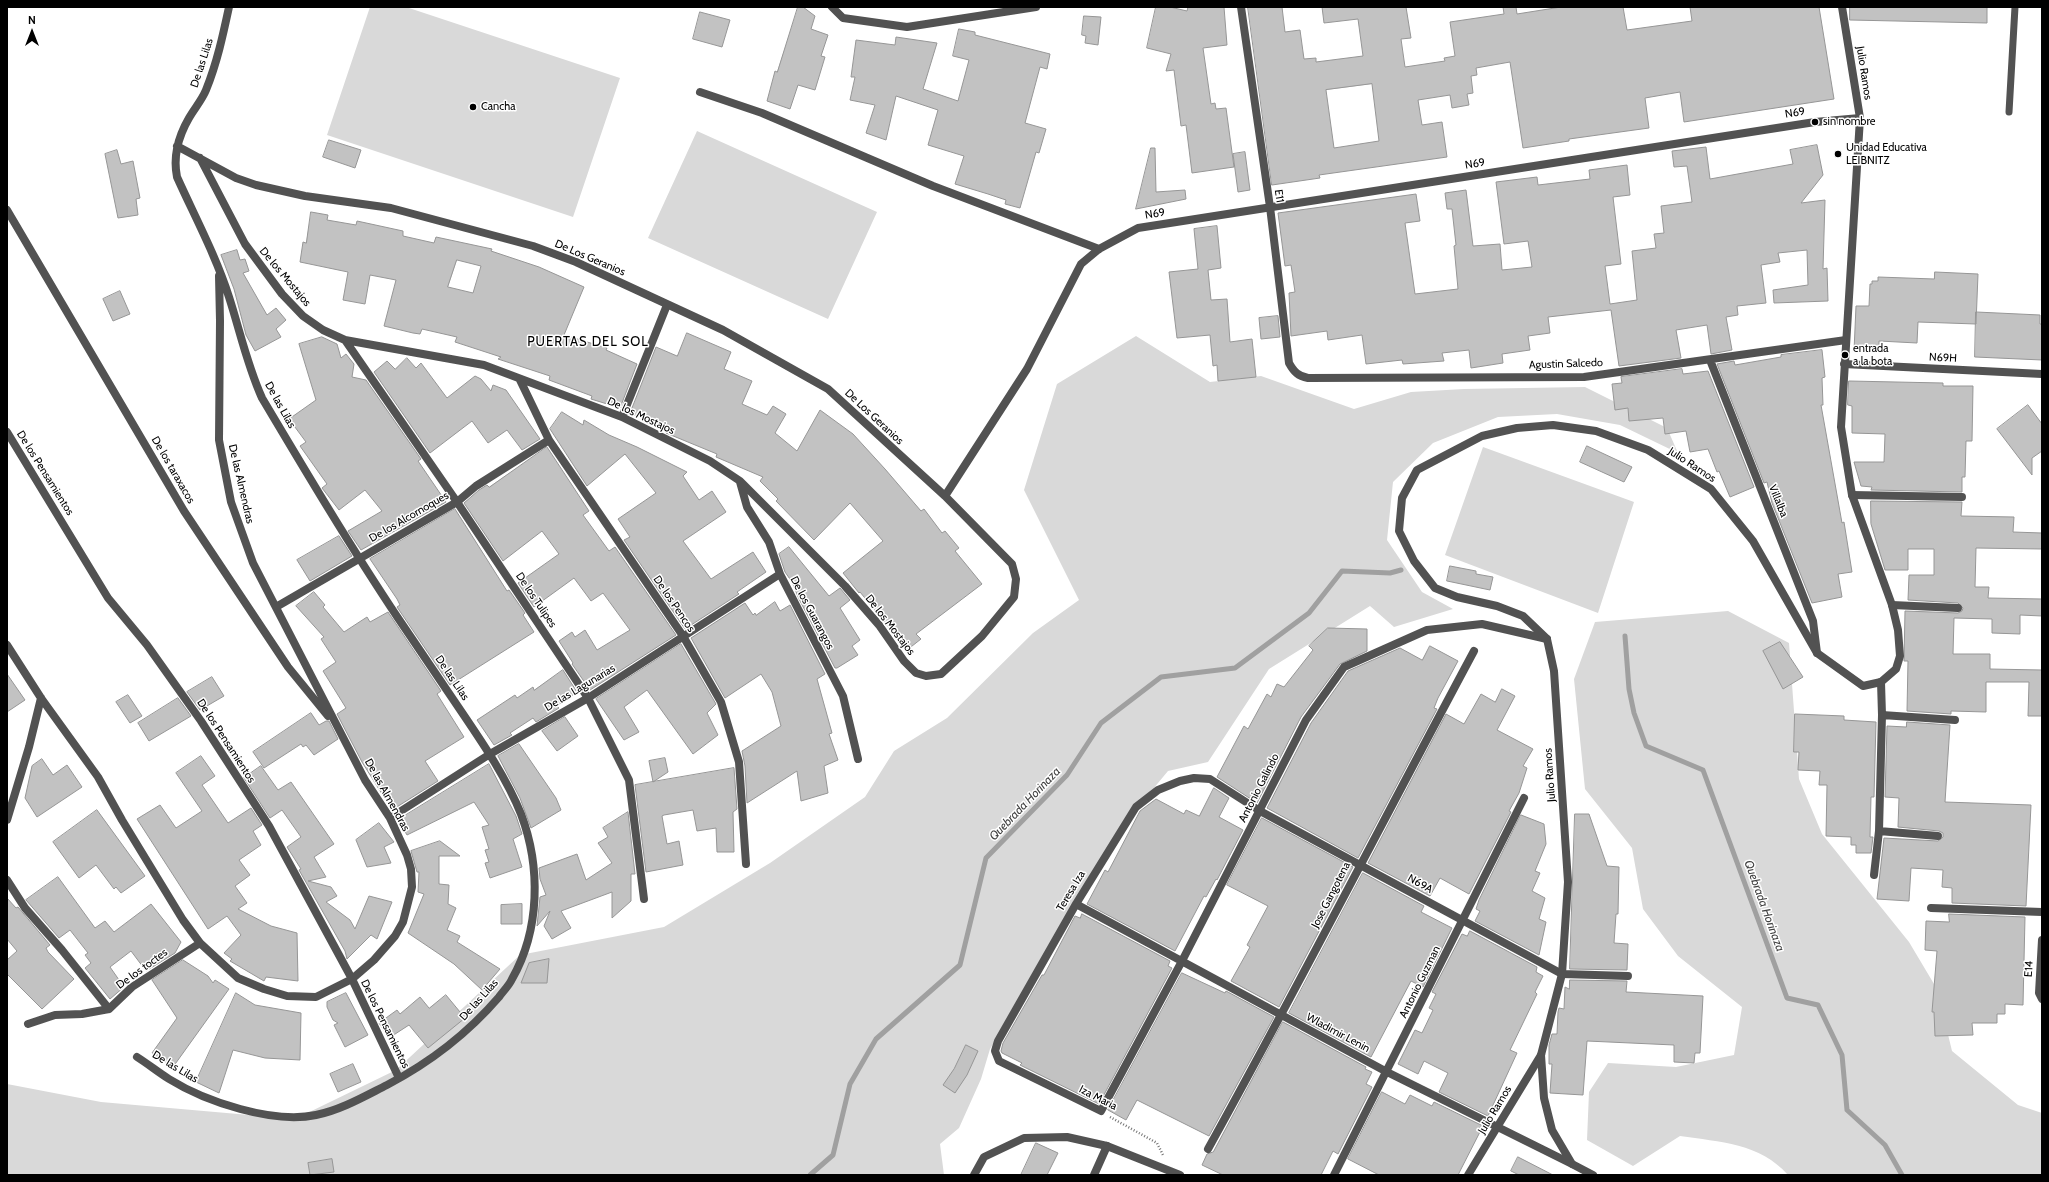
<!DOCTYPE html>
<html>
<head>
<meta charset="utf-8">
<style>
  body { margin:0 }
  #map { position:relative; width:2049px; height:1182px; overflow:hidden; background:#fff; font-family:Cabin,sans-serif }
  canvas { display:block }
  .frame { position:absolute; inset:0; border:8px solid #000; pointer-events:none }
  .north { position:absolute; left:12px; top:12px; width:40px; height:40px; -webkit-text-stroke:3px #fff; paint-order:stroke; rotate:0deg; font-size:11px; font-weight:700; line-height:16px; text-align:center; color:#000 }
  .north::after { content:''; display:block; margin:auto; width:14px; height:18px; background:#000; clip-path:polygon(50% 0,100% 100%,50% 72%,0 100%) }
</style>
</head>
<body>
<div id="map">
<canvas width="2049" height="1182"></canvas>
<div class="frame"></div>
<div class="north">N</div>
</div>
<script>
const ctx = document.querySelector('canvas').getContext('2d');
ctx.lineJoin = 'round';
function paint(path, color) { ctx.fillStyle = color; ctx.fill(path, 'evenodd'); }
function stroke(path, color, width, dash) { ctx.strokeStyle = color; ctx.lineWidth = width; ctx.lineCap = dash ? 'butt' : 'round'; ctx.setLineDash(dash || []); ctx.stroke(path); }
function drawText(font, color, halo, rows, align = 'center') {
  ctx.font = font + ' Cabin,sans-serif'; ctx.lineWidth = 3; ctx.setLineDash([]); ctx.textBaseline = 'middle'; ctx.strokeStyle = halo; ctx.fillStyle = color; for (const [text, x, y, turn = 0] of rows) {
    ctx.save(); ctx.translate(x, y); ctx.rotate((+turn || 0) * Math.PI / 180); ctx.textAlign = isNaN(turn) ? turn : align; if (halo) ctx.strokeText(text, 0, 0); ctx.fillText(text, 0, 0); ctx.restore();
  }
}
paint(new Path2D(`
  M370,7H406L620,78L573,217L327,135Z
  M697,131L877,212L828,319L648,238Z
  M1136,336L1210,382L1261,376L1354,409L1411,392L1464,389L1585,387L1667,428L1678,453L1620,425L1557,414L1498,417L1433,443L1393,482L1387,540L1422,592L1453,609L1394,627L1370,606L1269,669L1208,762L1168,771L1133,813L990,1049L981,1079L959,1128L940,1144L944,1175H7V1084L101,1102L295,1119L396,1070L520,955L664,927L770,863L865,797L894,751L947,718L1033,633L1079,600L1024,490L1057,384Z
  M1483,447L1634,502L1598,613L1445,555Z
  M1728,611L1789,643L1799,779L1822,834L1909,942L1937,989L1952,1051L2018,1105L2042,1113V1175H1788C1760,1143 1720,1142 1680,1136L1633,1166L1587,1140L1589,1092L1608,1063L1676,1067L1734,1055L1742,1007L1678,956L1643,909L1632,848L1585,789L1574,679L1595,622Z`), '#d9d9d9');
stroke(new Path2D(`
  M1625,636L1629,689L1634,713L1646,746L1703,770L1787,998L1818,1005L1842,1055L1847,1110L1885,1145L1902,1175
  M810,1175L833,1155L850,1084L876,1039L960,965L986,858L1067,775L1101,723L1161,677L1235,668L1309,613L1342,571L1390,573L1401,570`), '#a0a0a0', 5);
const building = new Path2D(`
  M798,7H803L815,16L811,29L828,35L821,56L825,57L815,90L798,85L790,109L767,101L775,71L777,72Z
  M1156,7H1170L1187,11L1188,7H1224L1227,45L1203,48L1211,104L1215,103L1216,109L1226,108L1234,167L1192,173L1186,125L1181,126L1174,70L1166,71L1171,54L1147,48Z
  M1248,7H1282L1285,32L1300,30L1304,59L1316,58V62L1363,56L1358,19L1324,23L1322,7H1406L1411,38L1401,39L1405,67L1445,61L1444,58L1455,56L1450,22L1504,14L1503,7H1516L1517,14L1561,7H1623L1627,30L1692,21L1690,7H1819L1834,99L1684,122L1680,92L1645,98L1649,128L1569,139V141L1523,148L1510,62L1476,68L1477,75L1471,76L1473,93L1467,94L1469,105L1452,108L1450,95L1418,100L1422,125L1442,122L1447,157L1319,175L1320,178L1272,185ZM1372,84L1379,141L1334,148L1326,90Z
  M1850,7H1987V23L1850,20Z
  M700,12L730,20L722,47L693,39Z
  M1084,16L1101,17L1098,45L1085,43L1086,36L1082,35Z
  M959,29L975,32V35L1050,54L1047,69L1040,67L1025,123L1046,129L1039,153L1036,152L1020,208L1005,204L1006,200L988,194L955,184L964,156L928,145L938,110L896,96L886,140L866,133L875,105L850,100L855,77H851L856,40L895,45L896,37L937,43L923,89L958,101L969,60L953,56Z
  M329,140L361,150L355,168L323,157Z
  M1817,145L1823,175L1801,203L1825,200L1823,269L1827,268L1828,301L1774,303L1773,290L1808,285L1807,250L1778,253L1780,262L1761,265L1766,303L1737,306L1738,315L1726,317L1732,350L1711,354L1707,325L1676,330L1681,358L1619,366L1611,310L1548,317L1550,333L1528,336L1530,350L1502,354L1503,363L1471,368L1469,350L1442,353L1444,361L1403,364L1402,360L1366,364L1362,335L1328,340L1327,331L1291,336L1289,293L1295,292L1291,265L1285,266L1278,213L1416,194L1420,221L1405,223L1415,294L1458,289L1454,246L1456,245L1452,209H1447L1445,193L1466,190L1473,246L1500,244L1502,270L1532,267L1528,241L1504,244L1496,182L1537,177L1538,185L1590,179L1589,170L1627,165L1630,195L1613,197L1621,264L1605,266L1610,304L1637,300L1632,251L1656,248L1654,234L1664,233L1661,206L1692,202L1687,166L1674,167L1672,151L1706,147L1710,179L1793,164L1790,150Z
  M1151,148H1155L1156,192L1185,190L1186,199L1136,209Z
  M117,150L121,164L133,161L140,198L136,199L138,215L118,218L105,154Z
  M1245,152L1250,190L1238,192L1233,154Z
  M311,212L328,215L327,220L356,225L357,221L403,231V236L434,243L436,237L492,249L491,251L539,267L584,287L564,335L607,348L606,350L637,364L620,408L591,399L592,396L549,380L550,376L498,359L501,357L455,342L457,337L422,329L420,334L413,333L384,326L396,280L370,275L365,304L343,300L348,272L300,262L303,242L306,243ZM457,260L481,266L473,293L448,287Z
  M1217,226L1221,268L1208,270L1211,300L1227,299L1230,342L1252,339L1256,377L1218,381L1217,365L1213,366L1210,335L1177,338L1169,272L1198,269L1194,229Z
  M237,250L240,260L245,259L249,271L243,273L267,315L276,308L286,320L276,329L281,337L255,351L246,335L234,289L221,255Z
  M1935,272L1978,274L1976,324L1918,322L1917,343L1879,341V352L1854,351L1856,306H1869L1870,284H1872V281H1878V277L1934,279Z
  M120,291L130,314L113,321L103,299Z
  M1976,312L2040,315V324H2042V360L1975,357Z
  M1278,316L1280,337L1261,339L1259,318Z
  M687,333L731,352L724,369L752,381L742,404L767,415L773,406L786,414L775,433L797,451L820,410L853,434L885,469L921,511L924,509L942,533L945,531L959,548L955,551L982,584L916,634L921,639L907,650L860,592L859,593L843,573L883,541L850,503L814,540L776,501L778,499L760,481L763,477L716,457L717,454L666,433L667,431L647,423L648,421L630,413L656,347L677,356Z
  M322,337L337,344L341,358L346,354L354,364L352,377L366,380L421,459L418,461L446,502L361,550L348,531L382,511L365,490L339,510L322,488L327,484L300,446L306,442L289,419L316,400L299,344Z
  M1822,350L1825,377L1822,378L1823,405H1821L1842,523L1844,522L1852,572L1838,574L1842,597L1812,603L1772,503L1767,482L1764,483L1717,364L1734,361L1735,365L1781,357V355Z
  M407,358L416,368L421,363L447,398L475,376L481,379L491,391L493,385L506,390L540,439L522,450L507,430L488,443L472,421L430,453L374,372L387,361L395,369Z
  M1682,369L1683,374L1708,371L1754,487L1730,497L1719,471L1717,472L1708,449L1690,452L1686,431L1665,434L1663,418L1629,421L1628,408L1615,410L1612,384L1622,383L1621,377Z
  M1849,381L1943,383V386H1973L1972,441H1966L1965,477H1962V492L1871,490L1872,487L1861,486L1854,462H1884L1885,434L1852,433V406L1848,405Z
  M2028,405L2042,424V451L2032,458V475L1997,429Z
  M562,412L583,425L584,420L609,435L637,447L687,472L683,476L699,500L712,491L726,512L683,541L711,579L753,552L766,572L737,592L739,594L685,629L624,540L630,537L618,519L656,493L625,454L587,486L550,429Z
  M1587,446L1632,467L1624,482L1580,462Z
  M547,447L589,511L583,515L609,551L615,547L676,635L590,690L572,664L573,663L559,641L572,632L575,637L585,630L597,650L630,630L603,593L591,601L574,578L534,607L518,583L559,554L542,531L503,561L464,503L479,490L487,485L489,487Z
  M1871,501L1962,502L1961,516L2014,517L2013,532L2042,533V549L1976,548L1975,587H1989L1988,598L2042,599V616L2020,615V634L1992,633V619L1954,618L1953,654H1990V669L2042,670V716H2028L2029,682H1986V712L1951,711V714L1907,711L1908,661H1904L1905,611L1958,613L1962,611L1963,608L1958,603L1908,600L1909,575H1934V549H1908V570H1885L1871,524Z
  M455,509L507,591L509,590L525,613L523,615L534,632L450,685L397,607L400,605L397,599L370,559Z
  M339,536L352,556L310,581L297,560Z
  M789,547L829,596L840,588L850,600L840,608L860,640L852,646L858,655L837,668H835L799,599L792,582L785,572L779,554Z
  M1450,566L1476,571V574L1493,577L1490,590L1447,581Z
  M314,592L325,605L323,607L344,632L367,617L370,622L388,612L441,691L437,694L464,737L425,761L438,781L392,810L362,762L337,714L346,708L323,671L336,662L321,639L324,637L296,606Z
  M775,602L780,611L790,605L825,674L817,679L832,733L829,734L838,760L824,766L828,793L801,801L797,771L747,803L745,766L742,751L781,726L772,692L761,674L725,698L691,638L745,603L753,615L755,613L756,615Z
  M1328,628L1367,629V651L1340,664L1301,717L1257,803L1217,777L1244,726L1248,729L1267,694L1271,697L1277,684L1284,687L1313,650L1309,646Z
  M1780,642L1803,677L1783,689L1763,651Z
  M681,644L716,704L707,713L718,735L693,754L647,690L624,707L639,732L624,740L596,699Z
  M1430,646L1458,661L1438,698L1434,708L1437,709L1358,858L1267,808L1311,723L1348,671L1400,648L1422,660Z
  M563,670L577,692L557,706L559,708L536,722L533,718L510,733L512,735L494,745L477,720L515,695L517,698L533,687L534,690Z
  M7,674L25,700L7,712Z
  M212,677L224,696L200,710L187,692Z
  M1502,689L1515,696L1497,730L1533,749L1523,766L1527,768L1519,793L1509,811L1511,812L1469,894L1440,878L1430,896L1368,863L1446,714L1464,724L1481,694L1495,702Z
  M128,695L142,716L130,723L116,702Z
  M178,698L191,716L149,741L138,723Z
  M311,713L319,725L326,721H329L338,739L314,755L306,745L303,747L301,744L264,768L253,752Z
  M1795,714L1844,716V720L1876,722L1874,797H1871L1870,837H1873L1871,853H1856V845H1851V837L1826,836L1827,785H1819L1820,771L1798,770L1799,752H1794Z
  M565,717L578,736L557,751L542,731Z
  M1907,722L1950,725L1945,802L2031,805L2026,906L1952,903V888L1942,887L1943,870L1911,868L1909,901L1877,899L1884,838L1938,841L1943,837V833L1939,831L1898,827L1899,798L1885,797L1887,726L1906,727Z
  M519,744L556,798L561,810L531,828L520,798L498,756Z
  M201,756L215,776L202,785L228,823L251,808L262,825L253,831L261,845L239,860L250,875L235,886L247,903L238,909L271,926L297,933L298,981L266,977L264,981L230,961L232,959L224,953L241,935L227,916L208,929L137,819L160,805L176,828L202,811L176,773Z
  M665,758L668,772L653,782L649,761Z
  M42,759L53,775L67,765L82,787L37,817L25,798L32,766Z
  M489,764L516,816L522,834L513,839L522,867L490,878L485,863L489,862L485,850L489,849L482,827L489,825L474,802L407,835L398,820Z
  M261,766L278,790L291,782L334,844L314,857L326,877L308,881L331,887L337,896L326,902L350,920L355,929L369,896L392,902L377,939L371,935L347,959L345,951L299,870L301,869L287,847L301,837L282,810L270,818L244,778Z
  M734,768L737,809L733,812L734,852H717L716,828L697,831L693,810L664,815L662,816L667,844L679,841L683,865L646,872L635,785Z
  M1214,788L1229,798L1219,817L1243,830L1217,880L1216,879L1206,897L1204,896L1175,951L1087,904L1105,870L1108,872L1140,811L1156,799L1184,814L1186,810L1199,816Z
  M97,810L145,876L121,893L116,887L114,889L96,865L79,878L53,842Z
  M628,812L635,874H631V901L612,918V892L561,911L571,928L552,939L544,926L550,911L537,926L540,897L546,895L540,879L539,868L577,854L586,880L612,863L598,843L608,837L603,828Z
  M1575,814H1589L1607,866L1619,867L1618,914H1616L1614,943L1628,944L1627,970L1570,969Z
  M1521,815L1544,824L1546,844L1535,871L1540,873L1532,891L1545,898L1539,919L1546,922L1539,955L1475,921L1480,911L1476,909L1479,900Z
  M1262,818L1353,867L1279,1007L1231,981L1250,947L1247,945L1268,906L1227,885Z
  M379,823L394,842L384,847L391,863L367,867L356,840Z
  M440,841L460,856H439V884L449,885L448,904L456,908L447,930L460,936L457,942L500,969L482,990L454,964L408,933L424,894L418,892L419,872H417L411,851Z
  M1363,873L1424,906L1421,912L1452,928L1423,987L1411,981L1371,1057L1289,1013Z
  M58,877L95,928L105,921L114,932L151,904L181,942L175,953L146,971L131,951L110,967L124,987L110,999L85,968L91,963L85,955L88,953L70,930L59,938L26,900Z
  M7,898L16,908L18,907L50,945L46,948L48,952L74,979L42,1009L7,974V960L17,951L7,939Z
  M522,904V924H501V905Z
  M1082,914L1170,961L1168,966L1172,968L1099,1104L1020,1065L1022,1063L1002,1053L1001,1051L1003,1043L1042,975H1044L1075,916L1080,918Z
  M1949,914L2025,917L2023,1005L2005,1004V1014H1997V1023H1972L1973,1035L1935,1036L1934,1012H1932L1937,951L1925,950L1926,921L1949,922Z
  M1470,931L1537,967L1536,972L1543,976L1535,992L1537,994L1510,1050L1517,1053L1488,1116L1439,1092L1448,1073L1424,1061L1418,1074L1398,1064L1415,1030L1422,1033L1433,1010L1429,1008L1436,994L1432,992L1462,934L1467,936Z
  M549,959L547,983H521L529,963Z
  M183,960L208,976L213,983L215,980L229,989L173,1067L152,1053L177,1018L152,980Z
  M1182,973L1225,993L1226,991L1274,1017L1209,1136L1137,1100L1126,1120L1108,1110Z
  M1570,980L1627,981L1626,992L1703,996L1700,1053H1695L1694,1063L1674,1062V1045L1587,1041L1583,1095L1550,1093L1552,1064H1549V1045L1552,1034H1557L1558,1012L1559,1008L1564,1009L1565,987L1569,989Z
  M236,993L255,1005L301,1013L300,1060L265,1058L233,1050L219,1093L196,1082Z
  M346,993L368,1035L345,1047L334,1025L338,1023L333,1020L327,1007V1002Z
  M446,995L465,1018L428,1048L409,1025L389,1038L379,1023L397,1010L400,1014L420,997L429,1008Z
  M1283,1022L1366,1067L1365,1069L1372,1072L1366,1084L1372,1087L1338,1154L1333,1151L1321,1175H1223L1202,1165L1207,1154L1213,1152Z
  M966,1045L978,1051L967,1075L955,1093L943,1085L954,1069Z
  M353,1064L361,1082L338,1092L330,1074Z
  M1382,1092L1405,1104L1410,1095L1432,1106L1434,1102L1483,1126L1458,1175H1379L1348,1159Z
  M1036,1143L1058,1153L1047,1175H1021Z
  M1518,1157L1553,1175H1519L1511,1171Z
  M332,1159L334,1172L310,1175L308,1163Z`);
paint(building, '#c2c2c2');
stroke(building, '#969696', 1);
stroke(new Path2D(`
  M1110,1117L1157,1143L1163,1155`), '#747474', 2.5, [1, 2]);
stroke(new Path2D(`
  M2009,112L2015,7`), '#525252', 7);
stroke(new Path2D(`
  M832,7L843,18L907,27L1036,7
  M1241,7L1270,207L1289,363C1294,372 1298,376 1308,378L1584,377L1846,340
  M700,92L762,113L933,186L1099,249
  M177,146L236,178L256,185L305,196L391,208L533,246L576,262L723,330L828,389L945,496L1012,564L1016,579L1014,597L982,636L941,674L926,676L916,673L904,661L879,625L845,586L740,481L710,461L622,417L484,365L345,340L323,330L303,316L282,294L245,244L200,158
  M7,210L184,511L288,667L328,716
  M345,340L457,502L588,698L629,780L644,899
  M1710,360L1813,621L1817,653
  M520,380L549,440L683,636L721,702L739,762L746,864
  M622,417L667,305
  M7,432L108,598L147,645L201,721L269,826L352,979L399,1078
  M740,482L747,507L769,542L780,574L843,696L858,759
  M1852,495L1962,497
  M945,496L1027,369L1081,264L1099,249L1138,228L1815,122L1860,118
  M1892,605L1958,608
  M276,607L457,502L476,486L549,440
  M1547,639L1482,624L1427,630L1344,667L1306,720L1182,961L1101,1111L999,1061L995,1051L998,1041L1076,904L1136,807L1158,790L1180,781L1194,778L1210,779L1260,811L1562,974L1628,976
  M7,645L41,698L98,777L122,820L183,920L200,943L238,978L264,989L287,996L316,997L352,979L374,960L395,936L403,922L412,887L411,869L407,855L390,818L365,780L253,563L231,502L219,440L220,321L219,276
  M1881,682L1882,715
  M390,818L490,754L588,698L780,574
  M7,820L29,747L41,698
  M1879,831L1938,836
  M1874,875L1879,831L1882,715L1955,720
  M7,880L25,908L62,950L109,1009
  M1076,904L1387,1072L1572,1164
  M1931,908L2042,912
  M2042,940L2039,993L2042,999
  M28,1024L55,1015L82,1014L109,1009L132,987L200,943
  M137,1057C148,1064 158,1072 169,1079C206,1102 273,1124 316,1115C341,1110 365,1096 387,1085C429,1063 468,1033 499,997C503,991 509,986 512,979C540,930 541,867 521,814C507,779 484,745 463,714C441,682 420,650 398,618C350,546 306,472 262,398C247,365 240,331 229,297C216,256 195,217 177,177C173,157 178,137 189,118C194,109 202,100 206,90C217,63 223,35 229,7
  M1208,1149C1299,985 1385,817 1474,651
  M1094,1175L1107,1146
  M1334,1175L1524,798
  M1468,1175L1541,1055`), '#525252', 8);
stroke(new Path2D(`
  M1844,364L2042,374
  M974,1175L984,1157L1024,1138L1067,1137L1107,1146L1180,1175
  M1593,1175L1572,1164L1552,1130L1544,1098L1541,1055L1562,974L1568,882L1554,671L1547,639L1523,616L1497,606L1457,597L1435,588L1414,561L1399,531L1402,498L1417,470L1482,436L1517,428L1553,425L1596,431L1648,450L1711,489L1753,541L1817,653L1863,686L1881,682L1896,669L1900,656L1898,630L1892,605L1852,495L1841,427L1860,118L1842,7`), '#525252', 8);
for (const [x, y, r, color] of [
  [473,107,4,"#000"],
  [1815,122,4,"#000"],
  [1838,154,4,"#000"],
  [1845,355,4,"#000"]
]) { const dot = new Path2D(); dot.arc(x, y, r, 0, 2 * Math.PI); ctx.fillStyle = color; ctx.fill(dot); stroke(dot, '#fff', 1.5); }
drawText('11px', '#000', '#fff', [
  ["De las Lilas",202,63,-72],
  ["Julio Ramos",1864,73,81],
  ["N69",1795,113,-9],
  ["N69",1475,164,-9],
  ["E11",1279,196,82],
  ["N69",1155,214,-9],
  ["De Los Geranios",590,258,23],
  ["De los Mostajos",285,277,50],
  ["N69H",1943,358,3],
  ["Agustin Salcedo",1566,364,-2],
  ["De las Lilas",280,405,61],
  ["De los Mostajos",641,416,25],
  ["De Los Geranios",874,417,43],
  ["Julio Ramos",1692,465,33],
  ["De los taraxacos",173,470,60],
  ["De los Pensamientos",45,473,58],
  ["De las Almendras",241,484,77],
  ["Villalba",1778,501,68],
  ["De los Alcornoques",409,517,-30],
  ["De los Tulipes",536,600,56],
  ["De los Pencos",674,604,56],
  ["De los Guarangos",812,613,62],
  ["De los Mostajos",890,625,52],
  ["De las Lilas",452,678,56],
  ["De las Lagunarias",580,688,-31],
  ["De los Pensamientos",226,741,57],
  ["Julio Ramos",1550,775,-94],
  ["Antonio Galindo",1259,788,-63],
  ["De las Almendras",387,795,61],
  ["N69A",1420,884,29],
  ["Teresa Iza",1071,891,-59],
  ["Jose Gangotena",1331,895,-63],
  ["De los toctes",142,969,-36],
  ["E14",2029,969,-87],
  ["Antonio Guzman",1420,982,-64],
  ["De las Lilas",479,1000,-48],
  ["De los Pensamientos",385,1024,64],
  ["Wladimir Lenin",1338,1033,28],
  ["De las Lilas",175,1067,31],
  ["Iza Maria",1098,1098,27],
  ["Julio Ramos",1495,1110,-59]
]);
drawText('11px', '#000', '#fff', [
  ["Cancha",481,107],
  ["sin nombre",1823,122],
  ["Unidad Educativa",1846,148],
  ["LEIBNITZ",1846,161],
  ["entrada",1853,349],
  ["a la bota",1853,362]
], 'left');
drawText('italic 12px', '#414141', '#fff', [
  ["Quebrada Horinaza",1025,804,-46],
  ["Quebrada Horinaza",1764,906,70]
]);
ctx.letterSpacing = '1px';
drawText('13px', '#000', '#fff', [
  ["PUERTAS DEL SOL",588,342]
]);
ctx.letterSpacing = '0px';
</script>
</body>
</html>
